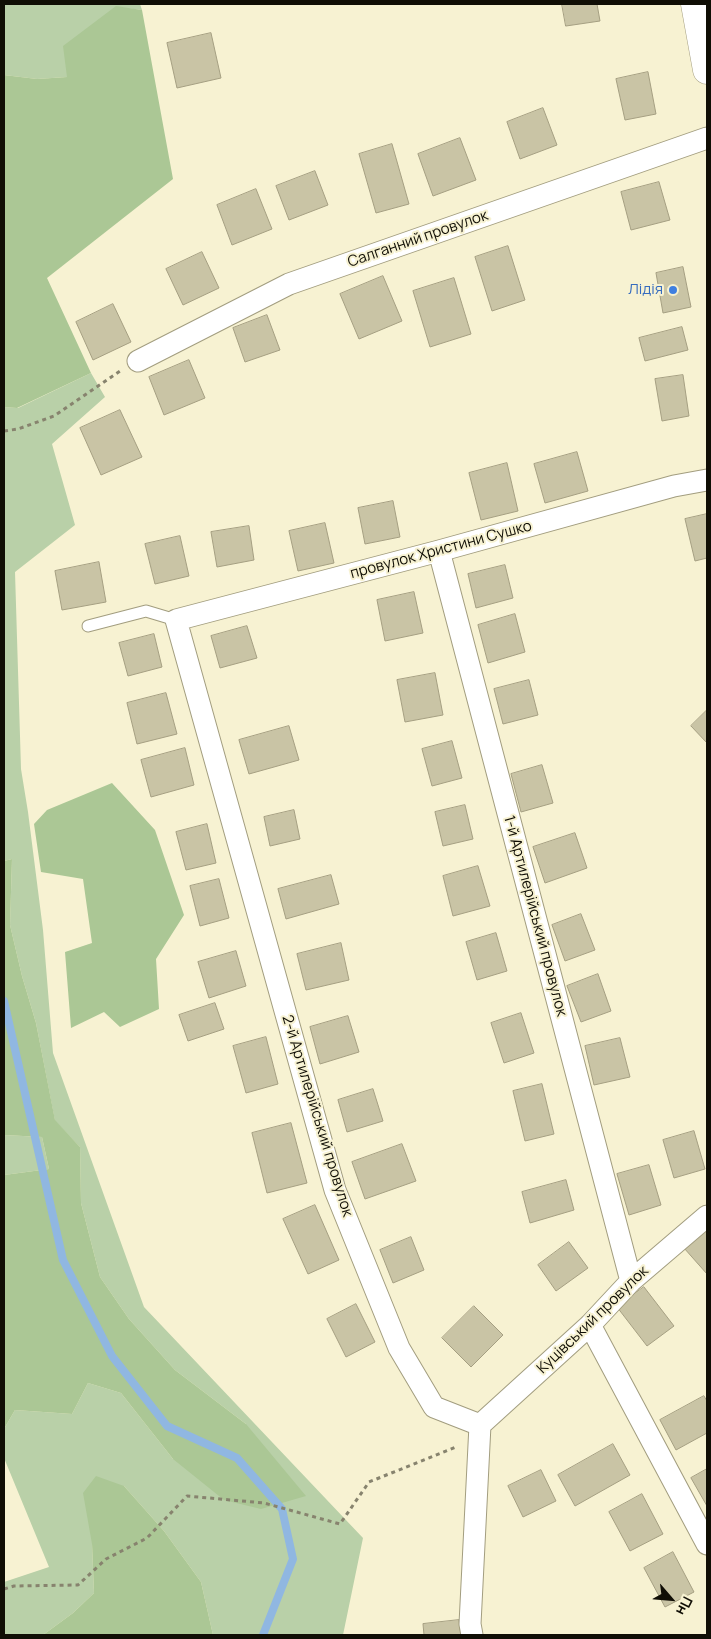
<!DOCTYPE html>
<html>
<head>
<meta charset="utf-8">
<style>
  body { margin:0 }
  #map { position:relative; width:711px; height:1639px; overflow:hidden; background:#f7f2d2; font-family:Manrope,sans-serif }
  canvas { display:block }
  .frame { position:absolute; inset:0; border:5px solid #100e05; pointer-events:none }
  .north { position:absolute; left:646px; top:1574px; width:50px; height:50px; -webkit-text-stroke:4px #f7f2d2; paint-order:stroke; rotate:117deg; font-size:14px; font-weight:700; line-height:20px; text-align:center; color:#100e05 }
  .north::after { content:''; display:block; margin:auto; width:18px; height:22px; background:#100e05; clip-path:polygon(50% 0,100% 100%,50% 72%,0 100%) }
</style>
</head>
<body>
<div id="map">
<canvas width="711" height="1639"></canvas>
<div class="frame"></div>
<div class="north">Пн</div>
</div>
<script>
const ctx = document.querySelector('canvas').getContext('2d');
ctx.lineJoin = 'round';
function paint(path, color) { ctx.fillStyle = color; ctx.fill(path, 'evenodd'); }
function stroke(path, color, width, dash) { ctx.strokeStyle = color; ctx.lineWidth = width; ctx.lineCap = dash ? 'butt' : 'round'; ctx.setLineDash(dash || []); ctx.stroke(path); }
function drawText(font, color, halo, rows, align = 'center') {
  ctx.font = font + ' Manrope,sans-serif'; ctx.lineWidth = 4; ctx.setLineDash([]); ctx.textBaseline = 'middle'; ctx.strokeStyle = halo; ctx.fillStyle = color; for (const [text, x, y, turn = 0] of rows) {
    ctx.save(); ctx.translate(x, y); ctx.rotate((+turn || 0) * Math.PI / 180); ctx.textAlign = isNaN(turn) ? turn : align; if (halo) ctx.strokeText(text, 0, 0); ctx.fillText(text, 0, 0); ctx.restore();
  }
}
paint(new Path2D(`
  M4,4H140L142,10L116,7L67,77L37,79L4,75Z
  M91,373L105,397L52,444L75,525L15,572L21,769L28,812L43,930L53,1053L144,1307L363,1538L343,1635H213L201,1582L164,1531L124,1486L92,1544L94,1593L73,1613L43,1635H4V1582L49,1567L4,1458V1429L15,1410L72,1414L88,1383L121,1393L173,1459L246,1424L175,1370L129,1319L100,1277L81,1203L80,1147L55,1121L36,1023L22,976L10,925L12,859L4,861V407L18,408Z
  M4,1135L42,1137L49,1169L4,1175Z`), '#b9d0a8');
paint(new Path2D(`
  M116,6L142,10L173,179L47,278L91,373L17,408L4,407V75L37,79L67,77L63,46Z
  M112,783L155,830L184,915L156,959L159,1009L120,1027L104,1012L71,1028L65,952L92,943L83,879L41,872L34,824L47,810Z
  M12,859L10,925L22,976L36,1023L55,1120L80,1147L81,1203L100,1277L129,1319L175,1370L246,1424L306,1496L261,1509L224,1500L173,1459L121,1393L88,1383L72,1414L15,1410L4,1429V1175L49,1169L42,1137L4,1135V861Z
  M96,1476L124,1486L164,1531L201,1582L213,1635H43L73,1613L94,1593L92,1544L83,1493Z`), '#abc795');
stroke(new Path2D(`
  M4,1001L63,1260L112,1356L167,1426L237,1458L282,1509L293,1559L263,1635`), '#90b7e1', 8);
const building = new Path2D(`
  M562,4H597L600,21L566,26Z
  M211,33L221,78L177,88L167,43Z
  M648,72L656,114L625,120L616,79Z
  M543,108L557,145L520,159L507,122Z
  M460,138L476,180L433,196L418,154Z
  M392,144L409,204L376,213L359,154Z
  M315,171L328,205L289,220L276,186Z
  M659,182L670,220L631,230L621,192Z
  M256,189L272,229L232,245L217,205Z
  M508,246L525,300L492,311L475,257Z
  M202,252L219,288L183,305L166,269Z
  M683,267L691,307L663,313L656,273Z
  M383,276L402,321L359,339L340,294Z
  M454,278L471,334L430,347L413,291Z
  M113,304L131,342L93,360L76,322Z
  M267,315L280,350L245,362L233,328Z
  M682,327L688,350L645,361L639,338Z
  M189,360L205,398L164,415L149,377Z
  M683,375L689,416L662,421L655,379Z
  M120,410L142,457L101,475L80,428Z
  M577,452L588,491L545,503L534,464Z
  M507,463L518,511L481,520L469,473Z
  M393,501L400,537L365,544L358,508Z
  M707,514V558L695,561L685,519Z
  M325,523L334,563L298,571L289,531Z
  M249,526L254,560L217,567L211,532Z
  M180,536L189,576L155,584L145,544Z
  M99,562L106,602L62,610L55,571Z
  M505,565L513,598L476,608L468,574Z
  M414,592L423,633L385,641L377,600Z
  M515,614L525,652L488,663L478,625Z
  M247,626L257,658L220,668L211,636Z
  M154,634L162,667L128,676L119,643Z
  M435,673L443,715L405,722L397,680Z
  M529,680L538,715L503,724L494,689Z
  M166,693L177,734L137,744L127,703Z
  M707,710V743L691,726Z
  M289,726L299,760L249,774L239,740Z
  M452,741L462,778L432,786L422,749Z
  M185,748L194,785L151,797L141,760Z
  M542,765L553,803L521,812L511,774Z
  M465,805L473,839L443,846L435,812Z
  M294,810L300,839L270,846L264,817Z
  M207,824L216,863L186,870L176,832Z
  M575,833L587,868L545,883L533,847Z
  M478,866L490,906L453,916L443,876Z
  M331,875L339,904L286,919L278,889Z
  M219,879L229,918L200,926L190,886Z
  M581,914L595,950L565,961L552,925Z
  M496,933L507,971L477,980L466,942Z
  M341,943L349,980L306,990L297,954Z
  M236,951L246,986L209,998L198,962Z
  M598,974L611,1011L581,1022L567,986Z
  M215,1003L224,1029L188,1041L179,1015Z
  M521,1013L534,1053L504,1063L491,1023Z
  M348,1016L359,1052L320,1064L310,1027Z
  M266,1037L278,1084L246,1093L233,1046Z
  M620,1038L630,1077L594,1085L585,1046Z
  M542,1084L554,1134L525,1141L513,1091Z
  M373,1089L383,1121L347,1132L338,1100Z
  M291,1123L307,1183L267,1193L252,1133Z
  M694,1131L705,1169L674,1178L663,1140Z
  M402,1144L416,1181L365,1199L352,1162Z
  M649,1165L661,1205L629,1215L617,1174Z
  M566,1180L574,1210L530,1223L522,1192Z
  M315,1205L339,1260L308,1274L283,1219Z
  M707,1227V1274L684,1248Z
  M411,1237L424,1270L393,1283L380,1250Z
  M569,1242L588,1268L556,1291L538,1265Z
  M644,1287L674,1326L647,1346L617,1307Z
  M356,1304L375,1342L346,1357L327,1319Z
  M474,1306L503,1335L471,1367L442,1338Z
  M704,1396L707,1401V1433L676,1450L660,1420Z
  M613,1444L630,1475L575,1506L558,1475Z
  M707,1469V1506L691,1478Z
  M541,1470L556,1501L523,1517L508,1486Z
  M642,1494L663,1534L630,1551L609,1512Z
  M673,1552L694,1592L665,1607L644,1568Z
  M459,1620L461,1635H424L423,1624Z`);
paint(building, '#c9c4a5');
stroke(building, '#a59f82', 1);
const lane = new Path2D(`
  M88,626L146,611L176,620`);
const street = new Path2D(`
  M138,361L289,284L707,138
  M439,551L631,1281
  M590,1325L707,1544
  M480,1425L590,1325L631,1281L707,1216
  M472,1635L470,1624L480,1425L434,1407L399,1348L335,1190L176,620L439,551L674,486L707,480`);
const secondary = new Path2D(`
  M695,4L707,70`);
stroke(lane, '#a29d7f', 13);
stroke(street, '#a29d7f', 23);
stroke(secondary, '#a29d7f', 29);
stroke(new Path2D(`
  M4,431L18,429L54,416L120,371
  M4,1589L14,1586L78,1585L106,1559L147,1538L187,1496L264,1503L340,1524L369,1482L456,1447`), '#87836e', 3, [4, 4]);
stroke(lane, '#fff', 11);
stroke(street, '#fff', 21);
stroke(secondary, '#fff', 28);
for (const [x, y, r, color] of [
  [673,290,5,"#3f7fe0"]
]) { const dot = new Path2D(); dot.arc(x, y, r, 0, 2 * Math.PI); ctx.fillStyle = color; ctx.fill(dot); stroke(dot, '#f7f2d2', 2); }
drawText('15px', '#100e05', '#f7f2d2', [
  ["Салганний провулок",418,239,-19],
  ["провулок Христини Сушко",441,550,-15],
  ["1-й Артилерійський провулок",535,916,75],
  ["2-й Артилерійський провулок",317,1116,73],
  ["Куцівський провулок",593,1320,-44]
]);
drawText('15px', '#366cbe', '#f7f2d2', [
  ["Лідія",663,290]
], 'right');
</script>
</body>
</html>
